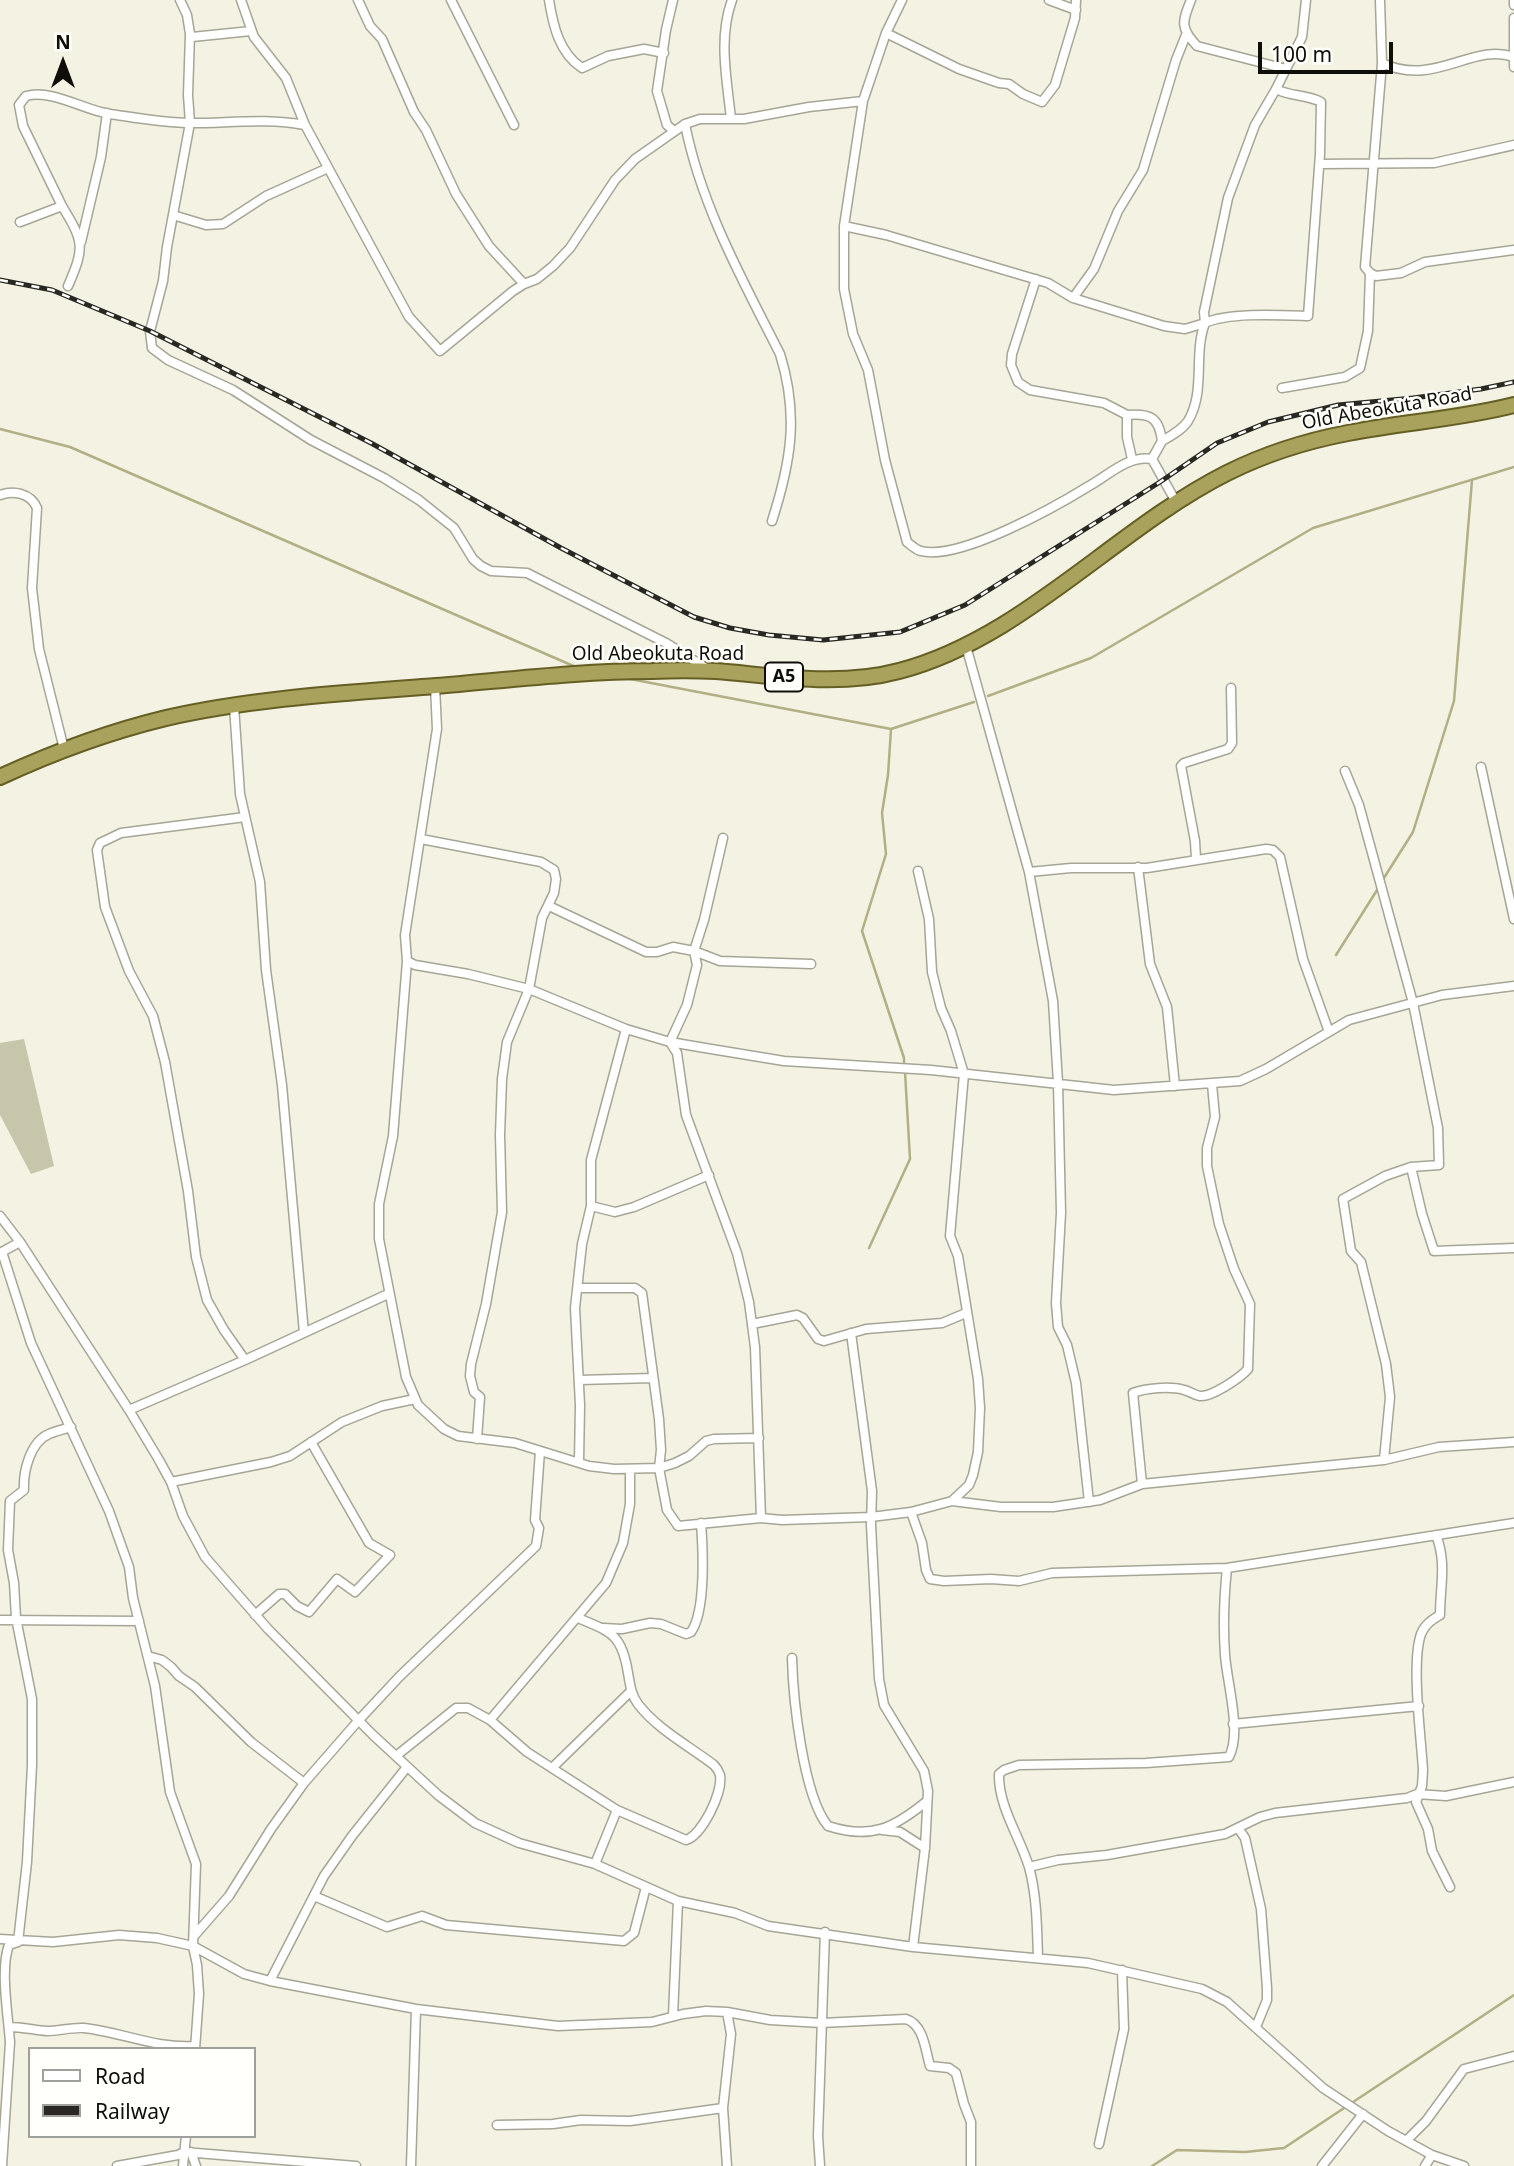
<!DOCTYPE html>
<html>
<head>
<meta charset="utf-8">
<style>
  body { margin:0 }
  #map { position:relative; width:1514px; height:2166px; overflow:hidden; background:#f3f2e3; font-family:"Noto Sans",sans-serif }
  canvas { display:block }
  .legend { position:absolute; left:28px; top:2047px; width:228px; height:91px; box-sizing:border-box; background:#fffffc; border:2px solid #9f9f9b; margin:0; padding:9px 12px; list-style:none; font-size:21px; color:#0f0e09 }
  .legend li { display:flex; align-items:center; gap:14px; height:35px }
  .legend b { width:35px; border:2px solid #9f9f9b }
  .north { position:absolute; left:28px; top:28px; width:70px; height:70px; -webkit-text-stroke:5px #fffffc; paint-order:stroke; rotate:0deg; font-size:19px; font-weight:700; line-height:28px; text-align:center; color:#0f0e09 }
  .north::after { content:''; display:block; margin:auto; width:24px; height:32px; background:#0f0e09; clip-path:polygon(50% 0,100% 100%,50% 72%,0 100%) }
  .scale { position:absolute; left:1258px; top:42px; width:135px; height:32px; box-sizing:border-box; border:4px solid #0f0e09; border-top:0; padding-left:9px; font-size:21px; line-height:24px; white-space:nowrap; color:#0f0e09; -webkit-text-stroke:5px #fffffc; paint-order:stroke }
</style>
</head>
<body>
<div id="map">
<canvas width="1514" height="2166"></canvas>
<ul class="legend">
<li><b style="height:9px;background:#fff"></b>Road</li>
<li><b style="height:9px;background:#292822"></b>Railway</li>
</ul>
<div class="north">N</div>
<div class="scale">100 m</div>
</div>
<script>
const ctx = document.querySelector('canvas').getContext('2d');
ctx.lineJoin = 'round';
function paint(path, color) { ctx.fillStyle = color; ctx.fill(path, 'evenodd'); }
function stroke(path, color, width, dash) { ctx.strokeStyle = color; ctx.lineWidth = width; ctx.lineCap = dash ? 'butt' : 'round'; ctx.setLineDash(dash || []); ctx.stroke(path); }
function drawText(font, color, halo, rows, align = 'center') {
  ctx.font = font + ' "Noto Sans",sans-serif'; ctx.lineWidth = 5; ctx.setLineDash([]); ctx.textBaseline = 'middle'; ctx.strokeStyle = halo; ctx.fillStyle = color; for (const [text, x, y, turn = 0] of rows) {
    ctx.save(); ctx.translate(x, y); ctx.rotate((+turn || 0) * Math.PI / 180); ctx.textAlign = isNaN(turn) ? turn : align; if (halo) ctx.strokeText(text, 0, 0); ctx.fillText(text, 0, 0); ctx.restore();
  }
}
paint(new Path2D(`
  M24,1039L54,1166L31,1174L0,1115V1043Z`), '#c7c5aa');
stroke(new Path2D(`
  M0,429L70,447L578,668
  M625,678L891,729L974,702
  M988,696L1091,658L1313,528L1514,467
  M891,729L888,775L882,813L886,854L862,931L904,1058V1065
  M1382,881L1413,832L1454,701L1472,480
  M1336,955L1379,887
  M869,1248L910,1159L905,1072
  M1152,2166L1177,2150L1245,2152L1284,2148L1514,1995`), '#b2af85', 2.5);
const minor = new Path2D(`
  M180,0L187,15L190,34L192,37L251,31
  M241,0L254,37L286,78L305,125L409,317L440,351L513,291L524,284L537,279L553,266L570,248L615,180L635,159L685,124L700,119H744L809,107L863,101
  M358,0L370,26L382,39L414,112L426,130L456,194L489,246L524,284
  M451,0L514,125
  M549,0C553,25 559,53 582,68L608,56L644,49L664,53
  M673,0L666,30L657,91L667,125L674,131
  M902,0L886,33L863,101L844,226V289L853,334L868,370L885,460L907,542C911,545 916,550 921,551C959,561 1055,507 1089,486C1109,475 1128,455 1152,459L1176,502
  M1049,0L1076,10
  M1191,0C1182,22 1180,28 1197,46L1286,69
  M1380,0L1382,63L1365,267L1370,273L1376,276L1401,273L1425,262L1514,250
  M1514,0V5
  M1514,18V67
  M886,33L959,69L999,83L1009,84L1023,94L1042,102L1055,85L1075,18L1076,0
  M190,34L188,95L190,123L167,247L163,281L150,331L152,348L168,360L233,390L311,440L384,478L419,500L454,528L473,559L481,566L491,571L527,573L666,643L706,668
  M1382,63C1434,88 1473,42 1514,57
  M1276,89L1255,125L1228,198L1204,312L1205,323C1228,312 1281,315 1308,316L1320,154L1321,102C1306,94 1291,97 1276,89L1302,37L1306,0
  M731,119C727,80 718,38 732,0
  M685,124C701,206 743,281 780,354C799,415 791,462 772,521
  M1320,164L1434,163L1514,145
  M62,206C84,242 85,247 68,286
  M173,215L206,225L223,224L266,196L328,168
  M20,222L62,206L23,126L19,105L26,96C53,89 83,110 110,114C137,118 164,123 191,123C229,123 267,118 305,125
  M844,226L886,235L1048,283L1073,298L1164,326L1185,329L1205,323
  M81,242L101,157L107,113
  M1036,279L1012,354L1011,365L1018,382L1030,390L1104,403L1127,415V437L1132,459
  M1073,298L1094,269L1118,211L1143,170L1176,60L1186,35
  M1282,388L1345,377L1360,368L1368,331L1370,273
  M1127,415C1150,413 1159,417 1162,441L1152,459
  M1162,441C1171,436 1182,430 1188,421C1206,391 1193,354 1205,323
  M0,495C13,490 31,493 37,508L32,588L39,649L64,749
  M966,646L1029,872L1053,1001L1058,1083L1061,1213L1056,1303L1058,1327L1067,1345L1076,1383L1089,1502
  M435,686L437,729L405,935L407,961L415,965L468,974L529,989L626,1029L670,1042L705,1048L784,1061L931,1070L1114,1090L1240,1081L1266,1069L1349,1020L1442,995L1514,986
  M234,706L240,794L260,882L266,970L282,1085L304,1333
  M1481,767L1514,919
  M1345,771L1359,805L1413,1003L1438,1128L1439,1165L1411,1167L1385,1176L1343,1199L1351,1251L1361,1262L1386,1364L1390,1397L1384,1460
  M245,817L121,833L100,843L97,850L105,907L129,971L153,1016L165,1062L188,1191L196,1257L207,1300L224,1330L245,1360
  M723,838L704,920L694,951L697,965L687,1005L670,1042L677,1053L686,1115L737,1253L749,1302L755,1347L761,1518
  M421,839L541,862L554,870L556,879L554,893L542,918L529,989L507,1042L502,1079L500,1135L502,1212L486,1304L471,1364L470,1376L474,1392L480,1397L477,1439
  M1196,859L1195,841L1181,766L1184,763L1228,749L1232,743L1231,688
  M1138,867L1150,964L1167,1007L1175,1086
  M918,871L929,919L932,972L941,1008L951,1031L964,1074L950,1236L958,1256L978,1379L980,1408L978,1452L973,1475L969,1485L952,1501
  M1029,872L1071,868H1147L1266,849L1273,850L1280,857L1303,959L1329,1032
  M549,906L646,952H657L673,947L694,951L720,961L811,964
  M407,961L393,1136L379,1204V1239L406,1377L418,1405L444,1429L458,1436L515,1443L589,1466L614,1469L659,1468L675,1463L689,1456L706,1441L714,1439L759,1438
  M1411,1167L1422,1214L1434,1251L1514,1248
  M591,1206L615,1212L634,1207L709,1175
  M0,1216L20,1242L129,1410L159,1460L171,1482L183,1516L205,1557L268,1629L373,1735L438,1795L475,1823L519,1843L595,1864L678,1901L735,1913L768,1926L913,1947L1088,1963L1202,1989L1227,2002L1323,2088L1388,2131L1432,2155L1464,2166
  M2,1252L31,1343L109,1511L129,1567L133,1598L155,1686L170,1792L196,1864L193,1946L197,1965L199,1994L195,2049
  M0,1253L20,1242
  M578,1288H635L642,1293L659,1419L661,1450L659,1468L667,1510L678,1526L761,1518L782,1520L871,1517L911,1512L952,1501L1001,1507H1053L1100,1500L1142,1484L1384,1460L1439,1447L1514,1442
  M752,1324L797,1315L803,1318L818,1339L824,1341L866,1329L942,1323L966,1313
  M851,1333L872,1491L871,1525L879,1679L884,1705L924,1771L928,1791L925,1848L913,1947
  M579,1380L653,1378
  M129,1410L245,1360L388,1294
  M579,1462L580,1405L575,1308L582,1244L591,1206V1160L626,1029
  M171,1482L271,1462L290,1456L342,1422L382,1406L415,1399
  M1142,1484L1133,1393C1146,1388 1170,1386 1184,1390C1189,1391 1194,1395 1200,1396C1212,1397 1240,1378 1248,1369L1250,1304L1234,1269L1219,1224L1207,1166V1148L1215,1117L1212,1084
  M911,1512L922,1543L926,1570L930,1579L944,1581L991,1579L1019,1581L1052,1573L1227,1568L1514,1523
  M1436,1535C1447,1563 1440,1586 1440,1615C1432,1620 1425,1624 1421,1634C1411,1663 1421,1736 1423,1770L1422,1786L1416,1802L1428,1829L1432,1851L1450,1887
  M255,1615L279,1594H285L297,1606L309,1612L337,1579L355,1592L390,1555L369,1543L311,1442
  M0,1620L139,1621
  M603,1628L622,1629L650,1623L661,1624L686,1634L691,1632C706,1611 703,1549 701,1523
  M148,1656L162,1660L171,1667L179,1676L195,1687L251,1742L304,1783
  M792,1658C793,1698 803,1796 828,1826C871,1840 894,1828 927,1801
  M490,1720L606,1583L623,1543L630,1504V1470
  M1233,1724L1419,1706
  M396,1756L456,1708H468L490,1720L527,1752L617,1810L686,1840C702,1835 723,1793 720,1775C719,1772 716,1767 714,1765C689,1746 657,1729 638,1704C631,1695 630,1684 628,1673C622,1635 612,1632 578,1618
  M552,1768L631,1691
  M1238,1828L1245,1838L1261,1909L1267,1988V2000L1256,2027
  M882,1830L900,1832L925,1848
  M595,1864L617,1810
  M1029,1867L1058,1860L1107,1855L1225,1834L1260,1817L1275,1813L1407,1798L1417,1794L1446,1796L1514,1782
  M314,1896L387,1927L422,1916L446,1925L624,1941L634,1933L646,1887
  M194,1936L229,1896L271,1829L304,1783L358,1721L400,1676L536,1546L539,1528L535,1520L540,1451
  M0,1939L53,1942L119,1935L157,1938L193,1946L244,1974L270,1981L416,2009L558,2026L652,2022L683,2014L706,2011L727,2012L770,2020L821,2023L906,2019C924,2025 925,2049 930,2066L949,2068L956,2073L964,2104L971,2122V2166
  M1038,1958C1037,1928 1037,1896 1029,1867C1020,1837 998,1806 999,1774L1004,1770L1019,1765L1146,1763L1229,1757C1242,1732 1227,1683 1225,1655C1223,1627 1224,1597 1227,1568
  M270,1981L324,1876L352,1836L407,1767
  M673,2016L678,1901
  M9,2027C22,2027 34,2030 47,2031C59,2031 72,2027 84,2028C121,2032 157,2049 195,2046
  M497,2125L553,2124L581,2120L630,2121L723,2108
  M1407,2140L1426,2121L1464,2069L1514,2056
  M1099,2144L1124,2029L1122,1970
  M191,2152L196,2166
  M2,2166L10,2042C8,2015 0,1968 9,1945L18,1942L27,1862L32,1765V1699L16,1618L14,1583L8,1550L10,1501L24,1490C23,1472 30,1442 49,1434C56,1431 64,1429 71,1427
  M117,2166L178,2155L184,2152L356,2166
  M183,2166L186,2136
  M411,2166L416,2009
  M727,2166L723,2108L731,2034L727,2012
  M820,2166L818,2136L825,1932
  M1322,2166L1363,2114
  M1425,2166L1432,2155`);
const trunk = new Path2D(`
  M0,777C54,752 108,732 166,718C254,698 346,693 436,686C508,680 580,671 652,671C673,670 695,670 716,671C777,676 839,687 899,671C1022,639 1114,530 1227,473C1265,454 1306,441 1348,433C1403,422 1460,419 1514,405`);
stroke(minor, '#a6a596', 11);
stroke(trunk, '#655f24', 18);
stroke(minor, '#fff', 8);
stroke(trunk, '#a8a25c', 14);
const rail = new Path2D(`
  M0,280L52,290L150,331L371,443L561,548L694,617L730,628L769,635L823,640L900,632L965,605L1160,482L1217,443L1268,422L1338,405L1413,398L1481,389L1514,382`);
stroke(rail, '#292822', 5);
stroke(rail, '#fffffc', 2.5, [8]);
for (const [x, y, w] of [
  [784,677,38]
]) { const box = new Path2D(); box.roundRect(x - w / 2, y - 14.5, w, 29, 5); ctx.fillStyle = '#fffffc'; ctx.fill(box); stroke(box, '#0f0e09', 2); }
drawText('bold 18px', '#0f0e09', null, [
  ["A5",784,677]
]);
drawText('19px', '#0f0e09', '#fffffc', [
  ["Old Abeokuta Road",1387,409,-10],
  ["Old Abeokuta Road",658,655]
]);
</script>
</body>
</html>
